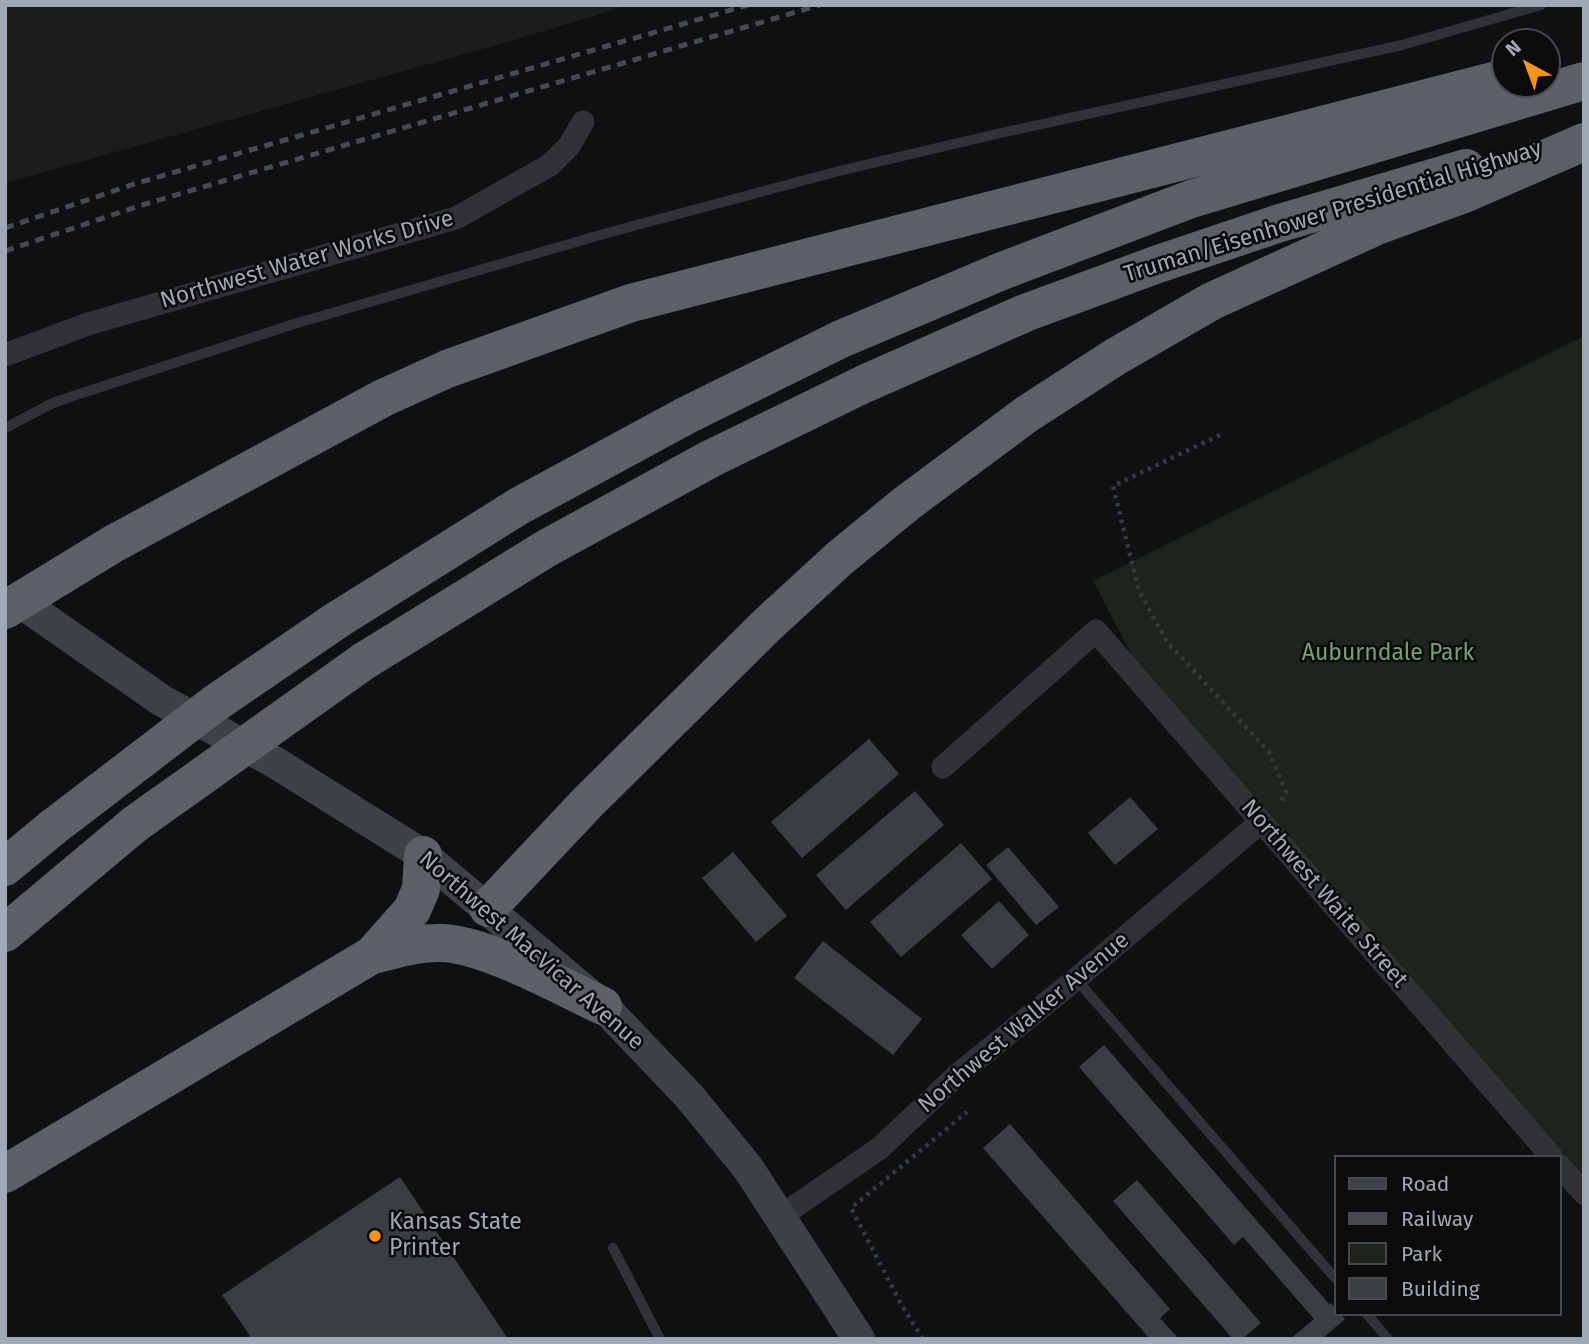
<!DOCTYPE html>
<html>
<head>
<meta charset="utf-8">
<style>
  body { margin:0 }
  #map { position:relative; width:1589px; height:1344px; overflow:hidden; background:#0f1011; font-family:"Fira Sans",sans-serif }
  canvas { display:block }
  .frame { position:absolute; inset:0; border:7px solid #9fa8b3; pointer-events:none }
  .legend { position:absolute; left:1334px; top:1155px; width:228px; height:161px; box-sizing:border-box; background:#0b0b0c; border:2px solid #464a4f; margin:0; padding:9px 12px; list-style:none; font-size:21px; color:#9fa8b3 }
  .legend li { display:flex; align-items:center; gap:14px; height:35px }
  .legend b { width:35px; border:2px solid #464a4f }
  .north { position:absolute; left:1491px; top:28px; width:70px; height:70px; box-sizing:border-box; background:#0b0b0c; border:2px solid #464a4f; border-radius:50%; rotate:319deg; font-size:19px; font-weight:700; line-height:28px; text-align:center; color:#9fa8b3 }
  .north::after { content:''; display:block; margin:auto; width:24px; height:32px; background:#ff9319; clip-path:polygon(50% 0,100% 100%,50% 72%,0 100%) }
</style>
</head>
<body>
<div id="map">
<canvas width="1589" height="1344"></canvas>
<div class="frame"></div>
<ul class="legend">
<li><b style="height:9px;background:#3e4146"></b>Road</li>
<li><b style="height:9px;background:#474a4f"></b>Railway</li>
<li><b style="height:19px;background:#1c241c"></b>Park</li>
<li><b style="height:19px;background:#3b3e41"></b>Building</li>
</ul>
<div class="north">N</div>
</div>
<script>
const ctx = document.querySelector('canvas').getContext('2d');
ctx.lineJoin = 'round';
function paint(path, color) { ctx.fillStyle = color; ctx.fill(path, 'evenodd'); }
function stroke(path, color, width, dash) { ctx.strokeStyle = color; ctx.lineWidth = width; ctx.lineCap = dash ? 'butt' : 'round'; ctx.setLineDash(dash || []); ctx.stroke(path); }
function drawText(font, color, halo, rows, align = 'center') {
  ctx.font = font + ' "Fira Sans",sans-serif'; ctx.lineWidth = 5; ctx.setLineDash([]); ctx.textBaseline = 'middle'; ctx.strokeStyle = halo; ctx.fillStyle = color; for (const [text, x, y, turn = 0] of rows) {
    ctx.save(); ctx.translate(x, y); ctx.rotate((+turn || 0) * Math.PI / 180); ctx.textAlign = isNaN(turn) ? turn : align; if (halo) ctx.strokeText(text, 0, 0); ctx.fillText(text, 0, 0); ctx.restore();
  }
}
paint(new Path2D(`
  M5,5H629L518,39L5,183Z`), '#1b1c1e');
paint(new Path2D(`
  M1584,336V1175L1529,1115L1135,661L1093,581Z`), '#1c241c');
paint(new Path2D(`
  M869,739L899,774L802,858L771,822Z
  M915,791L944,825L846,910L816,875Z
  M1130,797L1158,829L1115,865L1088,833Z
  M961,843L992,879L901,957L870,922Z
  M1008,847L1059,907L1036,925L986,865Z
  M733,852L787,916L756,942L702,878Z
  M999,901L1029,935L992,969L961,935Z
  M823,941L922,1019L893,1055L794,978Z
  M1104,1045L1330,1305L1331,1303L1335,1308V1314H1340L1345,1319L1322,1339H1290L1314,1319L1243,1237L1234,1245L1079,1067Z
  M1010,1124L1170,1309L1160,1318L1179,1339H1150L983,1148Z
  M400,1177L508,1339H245L250,1336L222,1295Z
  M1137,1180L1261,1323L1242,1339H1233L1113,1201Z`), '#3b3e41');
stroke(new Path2D(`
  M1220,435L1113,486L1139,591L1167,642L1269,752L1286,792L1280,804
  M923,1339L901,1304L851,1208L967,1112`), '#36393d', 4.5, [3.5, 5]);
stroke(new Path2D(`
  M5,428L53,403L73,396L294,324L607,233L839,171L992,135L1402,45L1541,5
  M1076,979L1335,1278
  M613,1248L660,1339
  M1367,1314L1388,1339`), '#303236', 10);
stroke(new Path2D(`
  M5,355L88,324L456,218L550,165L569,146L583,122
  M943,767L1096,631L1552,1157
  M1559,1165L1584,1193
  M781,1216L880,1148L955,1077L1076,979L1261,822`), '#303236', 23);
stroke(new Path2D(`
  M19,601L161,700L276,763L423,855L603,1006L689,1096L748,1168L859,1339`), '#3e4146', 32);
stroke(new Path2D(`
  M5,610L113,544L383,398L447,369L631,303L1505,78
  M337,620L519,506L687,415L841,339L1002,271L1191,199L1584,81
  M364,661L547,548L712,458L864,384L1025,313L1158,264L1280,223L1466,168
  M5,867L52,828
  M488,908L588,802L768,624L840,558L907,503L1027,414L1115,357L1212,301L1377,226L1464,194L1584,142
  M5,933L135,824
  M372,955L412,910L421,889L423,855
  M5,1174L372,955C395,950 418,942 442,943C485,944 562,987 603,1006`), '#5c6168', 38);
stroke(new Path2D(`
  M5,228L134,184L748,5
  M5,251L142,205L820,5`), '#474a4f', 5, [9, 7]);
stroke(new Path2D(`
  M135,824L364,661
  M52,828L214,704L337,620`), '#5c6168', 38);
for (const [x, y, r, color] of [
  [375,1236,7,"#ff9319"]
]) { const dot = new Path2D(); dot.arc(x, y, r, 0, 2 * Math.PI); ctx.fillStyle = color; ctx.fill(dot); stroke(dot, '#0b0b0c', 2.5); }
drawText('23px', '#9fa8b3', '#0b0b0c', [
  ["Truman/Eisenhower Presidential Highway",1333,212,-17],
  ["Northwest Water Works Drive",307,260,-16],
  ["Northwest Waite Street",1324,894,49],
  ["Northwest MacVicar Avenue",531,951,41],
  ["Northwest Walker Avenue",1024,1023,-40]
]);
drawText('23px', '#78a074', '#0b0b0c', [
  ["Auburndale Park",1388,654]
]);
drawText('23px', '#9fa8b3', '#0b0b0c', [
  ["Kansas State",389,1223],
  ["Printer",389,1249]
], 'left');
</script>
</body>
</html>
